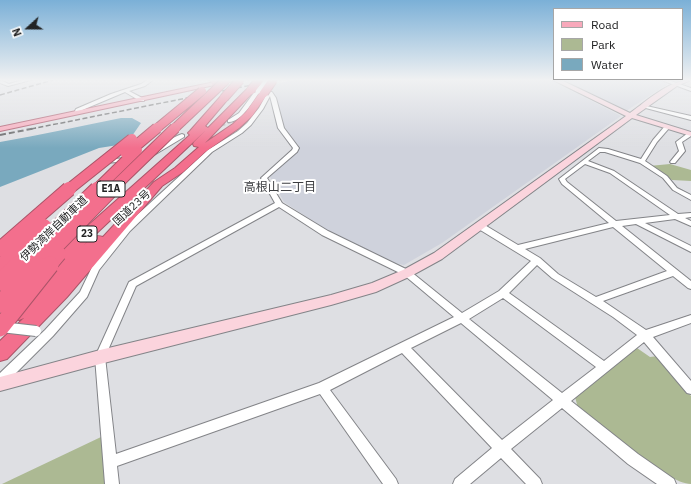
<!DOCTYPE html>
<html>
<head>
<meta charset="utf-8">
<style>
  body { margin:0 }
  #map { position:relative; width:691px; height:484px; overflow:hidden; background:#dedfe3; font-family:"IBM Plex Sans",sans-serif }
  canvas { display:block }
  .legend { position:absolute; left:553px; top:8px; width:130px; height:72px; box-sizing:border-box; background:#fff; border:1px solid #a7a7a7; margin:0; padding:5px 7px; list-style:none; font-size:12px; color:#222324 }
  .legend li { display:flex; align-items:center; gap:8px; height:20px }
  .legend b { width:20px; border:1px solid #a7a7a7 }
  .north { position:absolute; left:8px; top:8px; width:40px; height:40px; -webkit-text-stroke:3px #fff; paint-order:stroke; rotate:249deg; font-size:11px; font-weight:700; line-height:16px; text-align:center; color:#222324 }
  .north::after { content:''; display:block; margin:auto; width:14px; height:18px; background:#222324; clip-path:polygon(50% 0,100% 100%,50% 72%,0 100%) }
</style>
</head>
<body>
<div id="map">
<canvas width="691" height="484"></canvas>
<ul class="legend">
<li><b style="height:5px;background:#f8a9bb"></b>Road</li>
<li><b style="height:11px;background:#acb993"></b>Park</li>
<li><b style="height:11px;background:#79a9be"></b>Water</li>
</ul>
<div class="north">N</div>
</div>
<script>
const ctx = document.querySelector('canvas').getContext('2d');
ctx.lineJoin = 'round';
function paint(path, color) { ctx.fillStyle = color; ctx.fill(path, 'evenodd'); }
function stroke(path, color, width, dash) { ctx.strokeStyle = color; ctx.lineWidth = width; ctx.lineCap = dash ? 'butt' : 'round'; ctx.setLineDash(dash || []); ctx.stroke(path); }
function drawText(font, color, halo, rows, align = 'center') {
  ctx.font = font + ' "IBM Plex Sans","Noto Sans JP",sans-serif'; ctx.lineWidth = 4; ctx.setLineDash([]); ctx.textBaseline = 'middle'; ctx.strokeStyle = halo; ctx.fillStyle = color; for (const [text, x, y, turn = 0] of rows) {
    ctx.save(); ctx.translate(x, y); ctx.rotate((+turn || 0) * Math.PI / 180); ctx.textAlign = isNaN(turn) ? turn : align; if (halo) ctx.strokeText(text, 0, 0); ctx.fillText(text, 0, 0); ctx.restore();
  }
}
paint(new Path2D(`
  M294,80H551L621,116L442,243L404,265L394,263L326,230L284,202L269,175L299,146L283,127L276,102L271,89L275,84Z
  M559,80H660L668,84L626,111L623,110Z`), '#cfd2dc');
paint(new Path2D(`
  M670,164L691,170V181L672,180L649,166Z
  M637,348L650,357L658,356L691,396V484C667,484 600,425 578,408L575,397Z
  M101,437L106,484H2Z`), '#acb993');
paint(new Path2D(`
  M121,118H132L141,123L132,136L118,145L99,148L0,187V142C40,135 80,126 121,118Z`), '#79a9be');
stroke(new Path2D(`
  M213,127L230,121`), '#b8b9bd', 5, [5, 2.5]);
const street = new Path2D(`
  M0,80L9,84L22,80H31L8,86L0,83Z
  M147,80H153L145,86L129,91L144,99V101H140L125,92L80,111L79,114L74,113L76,109L111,94L141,84Z
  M661,80H668L691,88V91Z
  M256,90L260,91C253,101 241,123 228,122V120L239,113Z
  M268,92H272L276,98L284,128L299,148L297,152L267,178L282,203L328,231L410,271L462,313L499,291L531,261L477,228L476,226L477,224H483L518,245L609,223L562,184L559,179L599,148L608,149L641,159L653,140L665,126H669L670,127L657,142L645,161L667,176L677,188L691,195V200L673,190L663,178L640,163L605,152H600L588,161L614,171L678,214L691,213V217L685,218L691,221V226L675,219L645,223L691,246V252L636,224L622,226L691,281V289L688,288L673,276L603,301L646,330L691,315V323L653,337L691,381V394L687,393L644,342L571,401L638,454L674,479L676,484H657L628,464L562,408L511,449L540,479L542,484H526L501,458L470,484H453L455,479L492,448L402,353L330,390L396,479L398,484H383L320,394L117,466L119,484H105L95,357L129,282L275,203L261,178L292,150L293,148L278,128L270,96L263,109L251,125L242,133L212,152L130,231L99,270L87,297L53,336L4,385L0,386V373L45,330L80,292L92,267L124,227L208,150L238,131L247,123L259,108ZM585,164L610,173L670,215L616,221L567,182L565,179ZM279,207L322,235L404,275L454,317L319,383L116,454L105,357L136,286ZM613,227L667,271L596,297L558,274L540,258L525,249ZM537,265L552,278L613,317L637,335L604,361L509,293ZM503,298L596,367L562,393L469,319ZM461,323L553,400L502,440L411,348Z
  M642,105L691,116V120L642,107Z
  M688,133H691V136L682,142L685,151L675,163H671L670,162L679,151L676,142Z
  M182,134L184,135V137L149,158L134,161L103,163L100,161L103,159C118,158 135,160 149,153C161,147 170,138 182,134Z`);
const secondary = new Path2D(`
  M553,80H561L630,113C648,100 669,80 691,80L677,86L636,115L691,132V136L632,118L442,259L411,276L376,292L331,305L100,364L0,391V377L100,350L331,295L372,283L403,270L434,253L626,116Z`);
const primary = new Path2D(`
  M224,80H238L0,131V127Z`);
const highway = new Path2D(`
  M210,80H217L220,84L216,86H213Z
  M248,88H251L255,90L205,143L233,124L246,112L261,91H267L268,93L252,116L239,128L205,152L183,172L162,186L67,297L7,359L0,361V341L24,318L19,320L13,318L11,313L13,308L54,271H46L43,267L46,263L190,135L188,133L190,131L221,96H227V100L205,126L208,128L206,130L84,245C90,239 94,234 103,237L154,182L175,168L199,147L194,146L193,144L194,142Z`);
stroke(street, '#838488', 2);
stroke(secondary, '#838488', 2);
stroke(primary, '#aa5468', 2);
stroke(highway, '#aa5468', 2);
paint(street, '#fff');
paint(secondary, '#fbd4dd');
paint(primary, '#f8a9bb');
paint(highway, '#f36f8d');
stroke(new Path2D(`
  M0,95L53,80
  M31,129L277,80`), '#5f6062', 1.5, [5, 2.5]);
stroke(new Path2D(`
  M0,135L36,128`), '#5f6062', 2, [6, 3]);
const streetBridgeFar1 = new Path2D(`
  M258,91L267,80`);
const streetBridge = new Path2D(`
  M1,327L36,331`);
const highwayBridgeFar3 = new Path2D(`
  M251,90L259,80
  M264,93L273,80
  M224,98L240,80
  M156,129L202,91
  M174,129L226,80`);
const highwayBridgeFar2 = new Path2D(`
  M126,154L157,128
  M68,190L132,139
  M96,190L137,150
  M111,190L175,128`);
const highwayBridgeFar1 = new Path2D(`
  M0,249L69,189
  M0,266L44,226
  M17,266L97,189
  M37,266L112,189
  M49,266L59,254`);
const highwayBridge = new Path2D(`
  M0,282L18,265
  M0,304L38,265
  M0,328L50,265`);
stroke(streetBridgeFar1, '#838488', 6, []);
stroke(streetBridge, '#838488', 12, []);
stroke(highwayBridgeFar3, '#aa5468', 10, []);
stroke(highwayBridgeFar2, '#aa5468', 12, []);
stroke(highwayBridgeFar1, '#aa5468', 16, []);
stroke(highwayBridge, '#aa5468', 19, []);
stroke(streetBridgeFar1, '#fff', 5);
stroke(streetBridge, '#fff', 10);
stroke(highwayBridgeFar3, '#f36f8d', 8);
stroke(highwayBridgeFar2, '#f36f8d', 10);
stroke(highwayBridgeFar1, '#f36f8d', 14);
stroke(highwayBridge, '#f36f8d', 17);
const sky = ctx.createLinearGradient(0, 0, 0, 148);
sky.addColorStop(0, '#7bb0d7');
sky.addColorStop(0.54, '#f0f1f2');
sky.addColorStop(1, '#f0f1f200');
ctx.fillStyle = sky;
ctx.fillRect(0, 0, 691, 148);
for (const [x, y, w] of [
  [111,189,28],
  [87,234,20]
]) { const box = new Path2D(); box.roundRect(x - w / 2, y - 8, w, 16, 3); ctx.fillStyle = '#fff'; ctx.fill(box); stroke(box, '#222324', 1); }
drawText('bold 10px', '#222324', null, [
  ["E1A",111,189],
  ["23",87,234]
]);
drawText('11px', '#222324', '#fff', [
  ["国道23号",132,208,-43],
  ["伊勢湾岸自動車道",54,229,-44]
]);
drawText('12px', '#3d3e41', '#fff', [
  ["高根山二丁目",280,188]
]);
</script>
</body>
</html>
